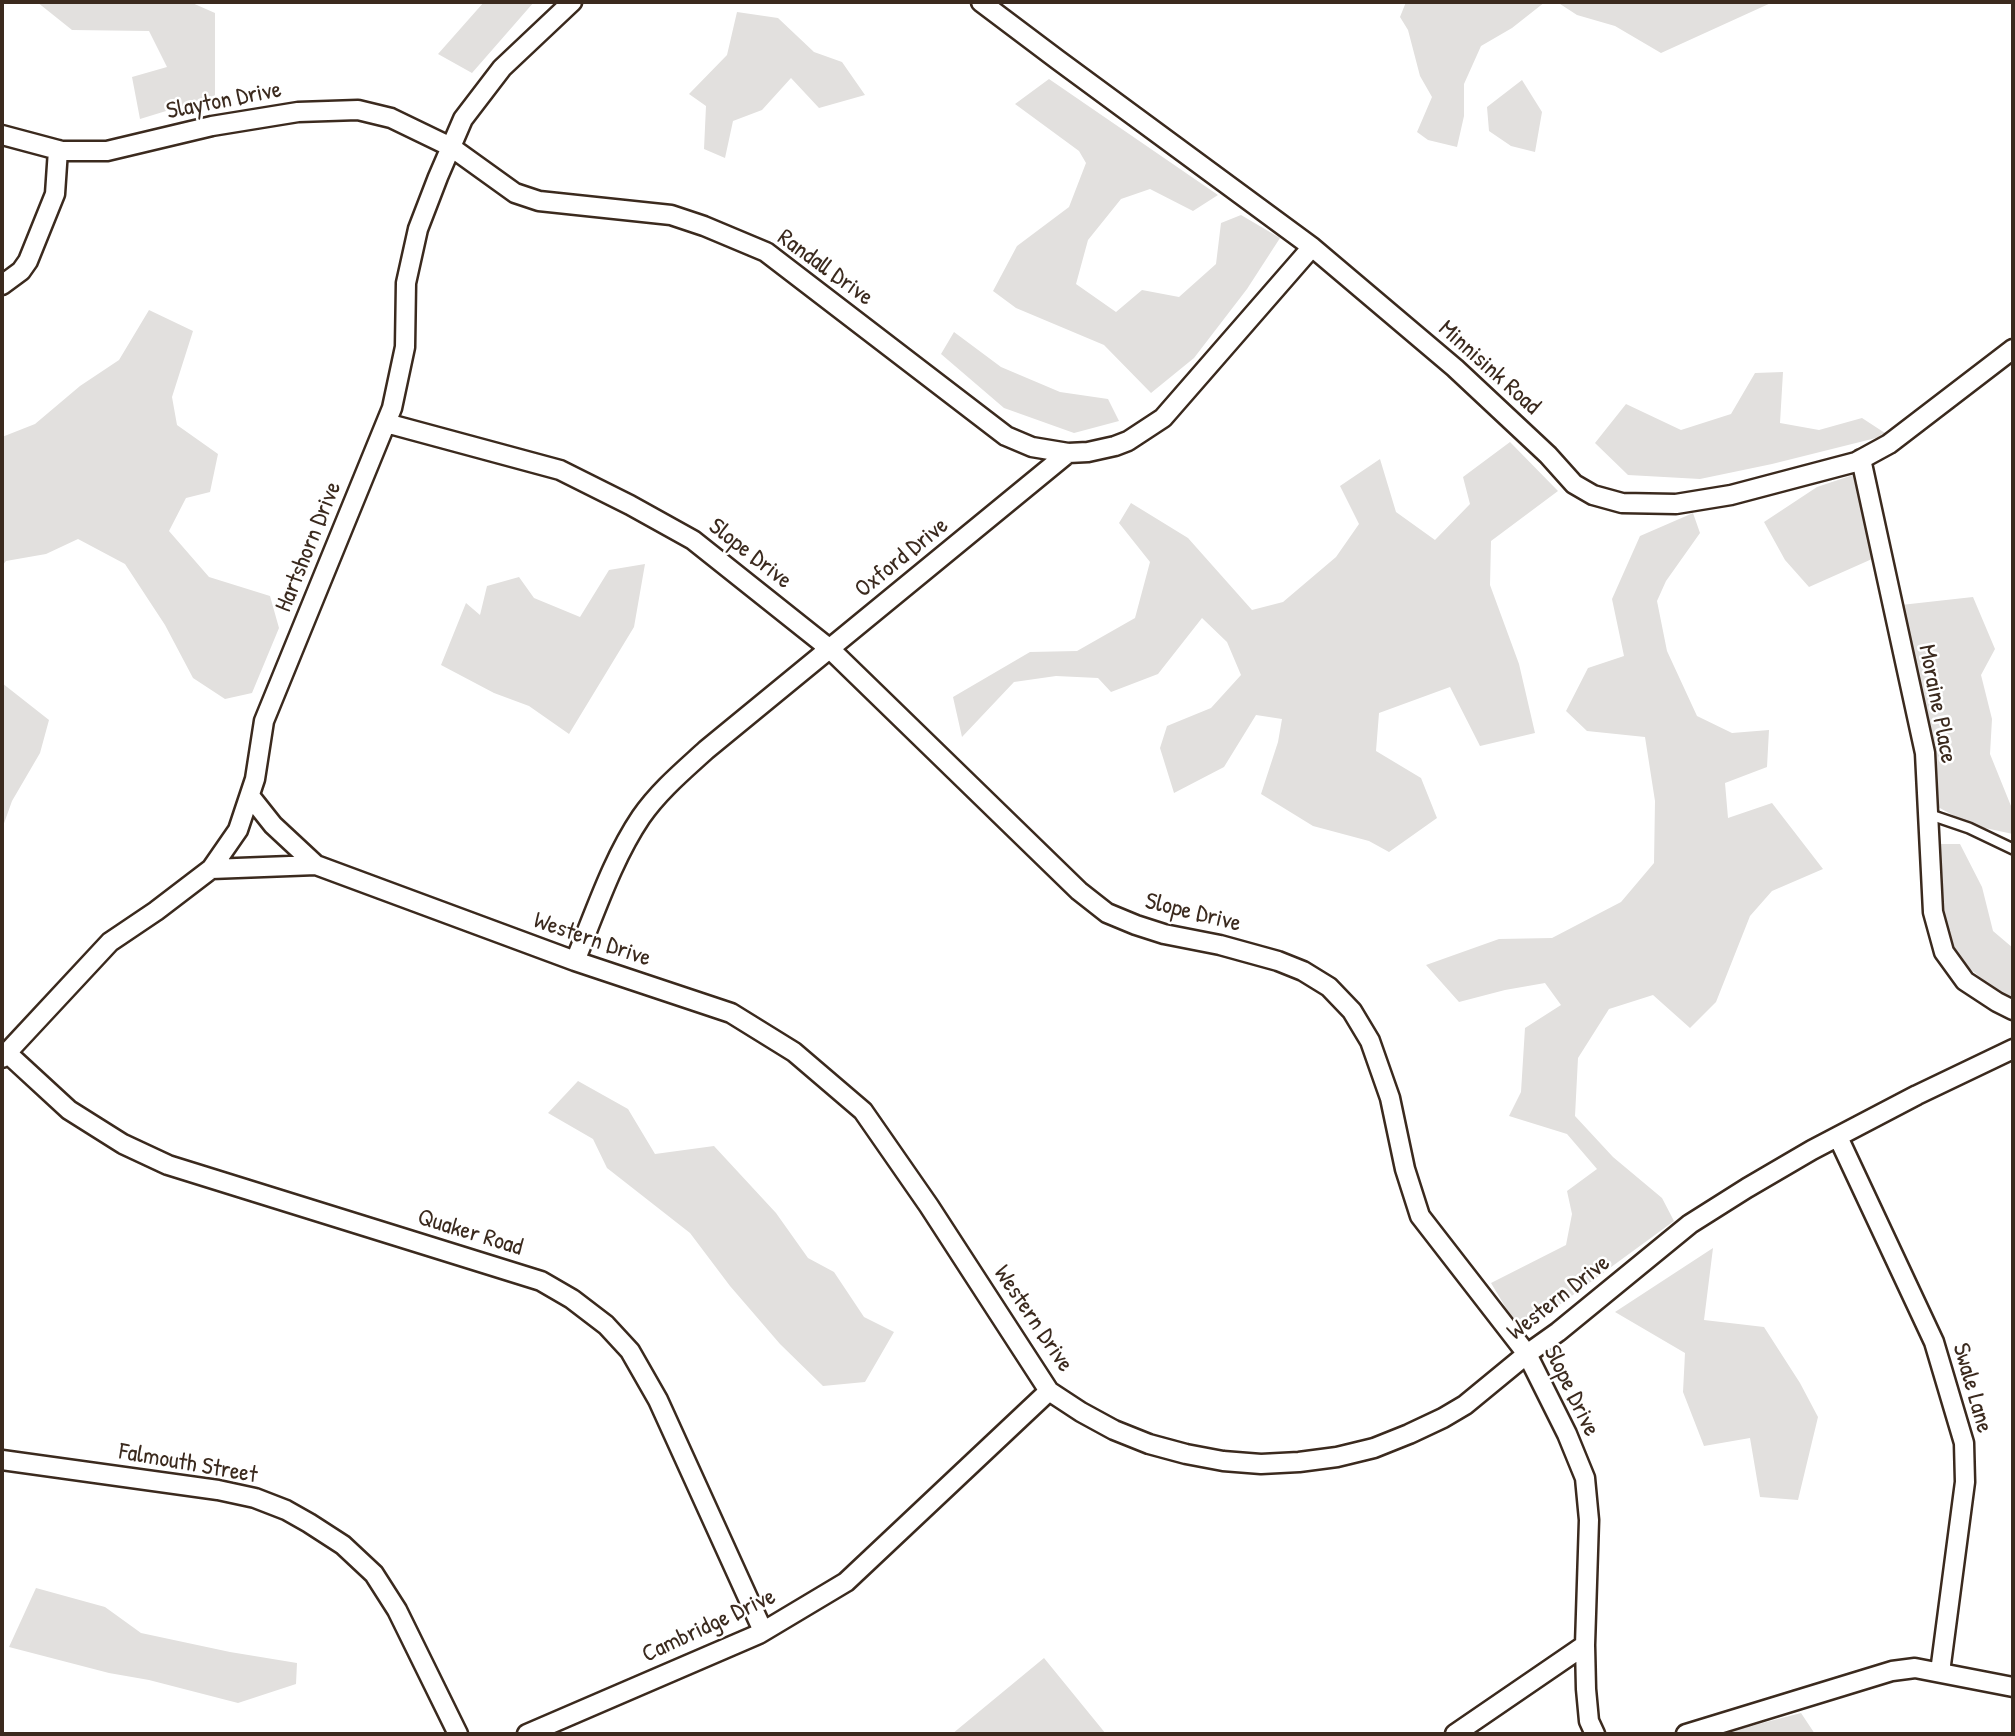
<!DOCTYPE html>
<html>
<head>
<meta charset="utf-8">
<style>
  body { margin:0 }
  #map { position:relative; width:2015px; height:1736px; overflow:hidden; background:#fff; font-family:"Patrick Hand",sans-serif }
  canvas { display:block }
  .frame { position:absolute; inset:0; border:4px solid #3b2a1e; pointer-events:none }
</style>
</head>
<body>
<div id="map">
<canvas width="2015" height="1736"></canvas>
<div class="frame"></div>
</div>
<script>
const ctx = document.querySelector('canvas').getContext('2d');
ctx.lineJoin = 'round';
function paint(path, color) { ctx.fillStyle = color; ctx.fill(path, 'evenodd'); }
function stroke(path, color, width, dash) { ctx.strokeStyle = color; ctx.lineWidth = width; ctx.lineCap = dash ? 'butt' : 'round'; ctx.setLineDash(dash || []); ctx.stroke(path); }
function drawText(font, color, halo, rows, align = 'center') {
  ctx.font = font + ' "Patrick Hand",sans-serif'; ctx.lineWidth = 5; ctx.setLineDash([]); ctx.textBaseline = 'middle'; ctx.strokeStyle = halo; ctx.fillStyle = color; for (const [text, x, y, turn = 0] of rows) {
    ctx.save(); ctx.translate(x, y); ctx.rotate((+turn || 0) * Math.PI / 180); ctx.textAlign = isNaN(turn) ? turn : align; if (halo) ctx.strokeText(text, 0, 0); ctx.fillText(text, 0, 0); ctx.restore();
  }
}
paint(new Path2D(`
  M37,2H190L215,13V96L140,119L132,77L167,67L149,31L72,30Z
  M484,2H534L472,73L438,54Z
  M1406,2H1545L1512,28L1481,46L1464,84V116L1457,147L1428,140L1417,132L1432,97L1420,76L1408,30L1400,17Z
  M1557,2H1773L1661,53L1615,26L1577,15Z
  M737,12L778,18L814,52L842,62L865,95L819,108L791,78L762,110L733,121L725,158L704,149L706,106L689,94L727,55Z
  M1049,79L1218,195L1193,211L1150,189L1121,199L1088,240L1076,284L1116,312L1142,290L1179,297L1216,264L1221,223L1241,215L1280,238L1247,289L1194,358L1151,393L1104,345L1016,308L993,291L1017,246L1069,207L1086,163L1079,151L1015,104Z
  M1522,80L1542,112L1535,152L1511,146L1489,131L1487,107Z
  M149,310L193,331L172,397L177,425L218,454L210,492L186,498L169,531L209,577L270,596L279,628L252,693L225,699L193,678L165,625L125,564L78,539L46,554L6,561L2,566V437L35,424L80,386L119,360Z
  M954,332L1001,367L1060,392L1108,399L1119,421L1074,433L1004,408L941,354Z
  M1783,372L1780,423L1819,430L1862,418L1888,435L1772,464L1700,479L1628,475L1595,443L1626,404L1681,430L1731,414L1755,373Z
  M1510,442L1558,491L1491,541L1490,585L1519,664L1535,733L1480,746L1450,687L1379,713L1376,751L1421,778L1437,818L1389,852L1369,841L1313,826L1261,794L1278,742L1282,719L1256,715L1224,767L1174,793L1160,748L1167,726L1211,708L1241,675L1227,642L1202,618L1158,674L1111,692L1098,678L1056,676L1014,682L962,737L953,697L1030,652L1077,651L1135,618L1150,562L1119,523L1131,503L1188,538L1252,610L1283,602L1336,557L1359,524L1340,486L1380,459L1396,512L1435,540L1470,504L1463,477Z
  M1853,475L1872,559L1809,587L1785,560L1764,522L1817,487Z
  M1693,513L1700,533L1666,581L1657,601L1667,651L1697,716L1732,733L1769,730L1767,767L1725,783L1728,818L1772,803L1823,869L1772,891L1750,916L1716,1002L1690,1028L1653,995L1609,1009L1578,1058L1575,1116L1613,1157L1662,1198L1674,1221L1521,1333L1491,1283L1566,1245L1572,1214L1567,1191L1597,1169L1567,1134L1509,1116L1521,1092L1525,1028L1561,1005L1545,983L1505,990L1459,1002L1426,965L1499,939L1552,938L1621,902L1654,863L1655,801L1645,737L1587,731L1566,711L1588,668L1624,656L1612,599L1640,536Z
  M645,564L634,627L569,734L529,706L494,693L441,665L466,603L480,615L487,586L519,577L534,598L580,617L609,570Z
  M1973,597L1995,649L1981,675L1992,719L1990,754L2011,806L2013,807V834L1971,825L1938,807L1928,714L1901,605Z
  M2,683L49,720L40,753L12,801L2,829Z
  M1939,844H1960L1982,887L1993,931L2013,948V998L2004,997L1957,958L1939,912Z
  M578,1081L628,1109L655,1154L714,1146L776,1213L808,1258L834,1272L864,1317L894,1332L865,1382L823,1386L780,1344L730,1286L690,1233L607,1168L593,1139L548,1113Z
  M1713,1248L1704,1320L1764,1327L1800,1383L1818,1417L1798,1500L1760,1497L1750,1438L1704,1446L1683,1392L1685,1353L1615,1312Z
  M36,1588L105,1607L141,1633L230,1652L297,1663L296,1684L238,1703L149,1680L109,1673L9,1647Z
  M1044,1658L1106,1734H952Z
  M1801,1713L1815,1734H1720Z`), '#e2e0de');
const lane = new Path2D(`
  M1928,814L1969,828L2013,849`);
const street = new Path2D(`
  M981,2L1058,60L1312,247L1455,368L1548,455L1574,484L1593,495L1622,503L1676,504L1731,495L1856,462L1889,444L2013,349
  M2,135L62,151H107L212,126L298,112L358,110L391,118L451,147L515,193L539,201L671,215L704,226L766,252L1006,436L1032,447L1068,453
  M2,285L21,271L28,261L55,194L58,150
  M386,423L560,470L630,505L693,540L830,649L1079,891L1107,913L1136,925L1164,934L1220,945L1278,961L1303,971L1329,987L1352,1011L1370,1041L1390,1098L1405,1169L1420,1216L1527,1354L1567,1434L1585,1478L1589,1520L1585,1645L1586,1689L1589,1721L1595,1734
  M1861,459L1925,753L1933,912L1944,952L1965,981L1997,1002L2013,1010
  M250,796L273,825L316,865L575,961L731,1013L794,1052L863,1111L929,1206L1049,1391L1081,1412L1114,1430L1149,1444L1186,1454L1223,1461L1261,1464L1299,1462L1337,1457L1374,1448L1409,1434L1443,1418L1465,1405L1527,1354L1558,1332L1690,1224L1747,1188L1812,1150L1917,1095L2013,1049
  M211,869L316,865
  M575,961C595,913 612,860 641,817C659,791 683,771 706,750L1068,453L1088,452L1115,446L1128,441L1163,418L1312,247
  M6,1052L69,1110L123,1144L168,1165L541,1281L572,1299L606,1325L630,1351L658,1400L763,1631
  M2,1058L110,942L156,911L211,869L238,830L255,779L264,721L392,408L405,347L406,283L418,229L438,177L463,119L502,68L572,2
  M1838,1137L1934,1342L1964,1443L1965,1482L1940,1672
  M2,1460L218,1490L255,1498L286,1510L309,1523L343,1545L374,1574L397,1610L458,1734
  M527,1734L759,1634L846,1582L1049,1391
  M1455,1734L1585,1645
  M1686,1734L1892,1671L1915,1668L2013,1687`);
stroke(lane, '#3b2a1e', 14);
stroke(street, '#3b2a1e', 23);
stroke(lane, '#fff', 9);
stroke(street, '#fff', 18);
drawText('24px', '#3b2a1e', '#fff', [
  ["Slayton Drive",224,101,-11],
  ["Randall Drive",825,268,36],
  ["Minnisink Road",1489,368,42],
  ["Hartshorn Drive",309,547,-68],
  ["Slope Drive",750,554,38],
  ["Oxford Drive",902,558,-39],
  ["Moraine Place",1937,704,79],
  ["Slope Drive",1193,913,14],
  ["Western Drive",592,940,19],
  ["Quaker Road",470,1233,17],
  ["Western Drive",1559,1298,-38],
  ["Western Drive",1033,1319,56],
  ["Swale Lane",1972,1388,74],
  ["Slope Drive",1571,1391,64],
  ["Falmouth Street",188,1464,10],
  ["Cambridge Drive",709,1626,-25]
]);
</script>
</body>
</html>
